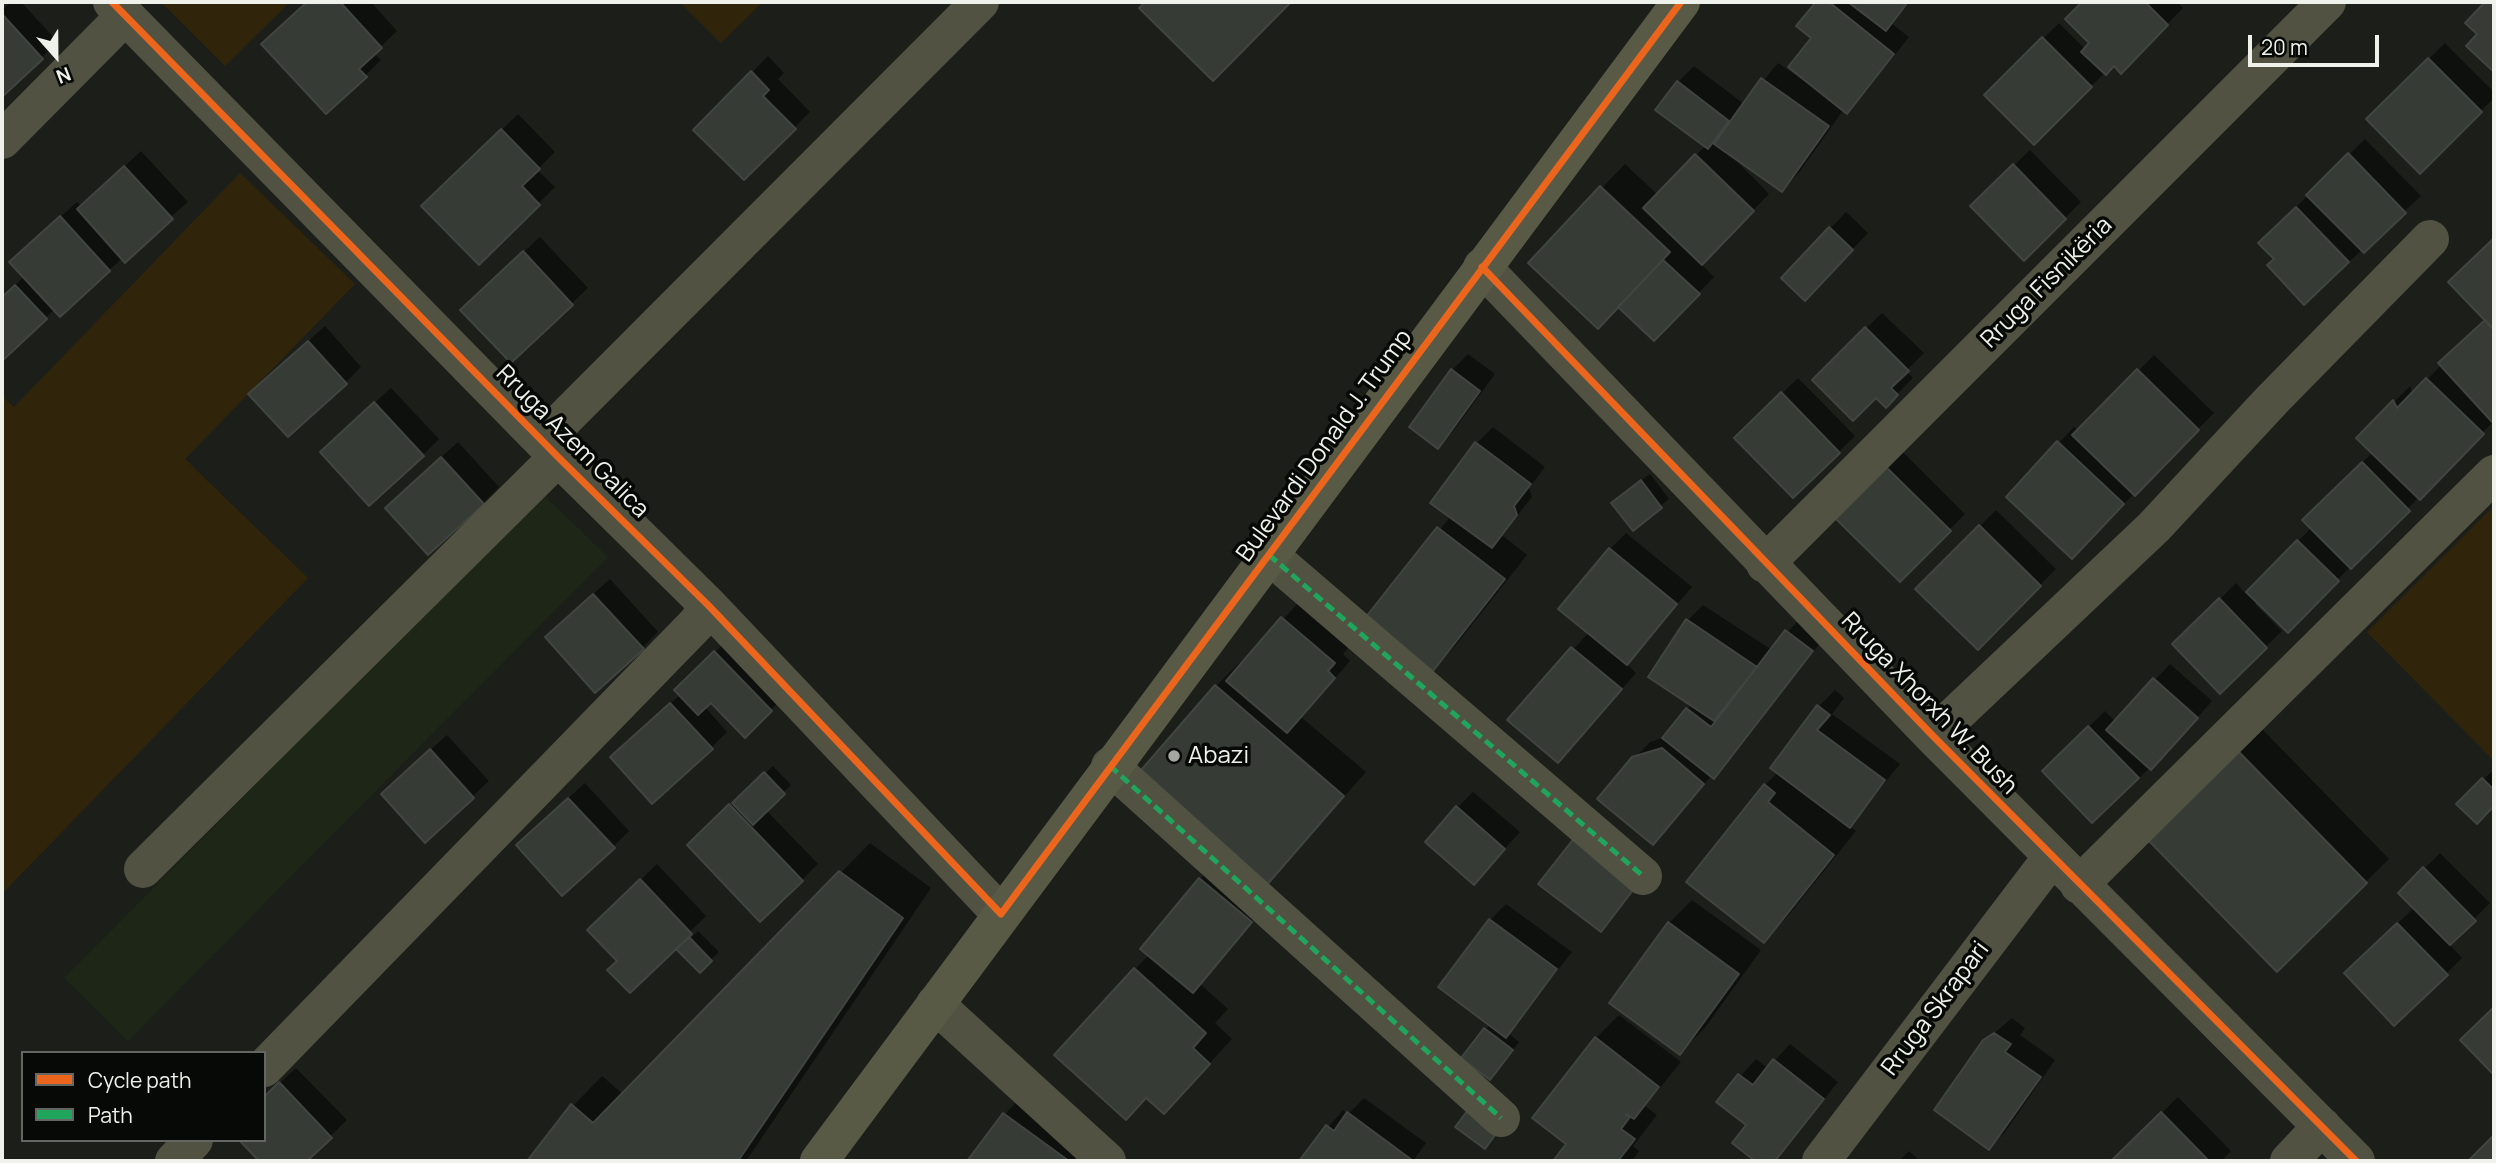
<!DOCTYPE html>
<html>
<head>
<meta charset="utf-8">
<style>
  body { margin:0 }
  #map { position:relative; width:2496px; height:1163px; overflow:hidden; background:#1b1e19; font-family:Manrope,sans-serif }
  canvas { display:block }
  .frame { position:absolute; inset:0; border:4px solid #eef2eb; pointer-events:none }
  .legend { position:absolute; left:21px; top:1051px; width:245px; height:91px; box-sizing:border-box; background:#070906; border:2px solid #636662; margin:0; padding:9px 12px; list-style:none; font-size:21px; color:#eef2eb }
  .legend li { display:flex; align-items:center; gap:14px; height:35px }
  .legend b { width:35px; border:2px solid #636662 }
  .north { position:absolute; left:21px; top:21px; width:70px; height:70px; -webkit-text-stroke:5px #070906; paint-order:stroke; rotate:159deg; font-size:19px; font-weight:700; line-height:28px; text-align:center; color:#eef2eb }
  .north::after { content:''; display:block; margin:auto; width:24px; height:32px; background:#eef2eb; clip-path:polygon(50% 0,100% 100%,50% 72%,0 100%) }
  .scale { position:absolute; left:2248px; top:35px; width:131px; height:32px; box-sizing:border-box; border:4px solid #eef2eb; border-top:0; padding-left:9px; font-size:21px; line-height:24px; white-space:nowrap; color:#eef2eb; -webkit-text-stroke:5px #070906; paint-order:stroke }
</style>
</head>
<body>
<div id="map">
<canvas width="2496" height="1163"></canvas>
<div class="frame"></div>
<ul class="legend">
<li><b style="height:9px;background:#eb651d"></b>Cycle path</li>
<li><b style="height:9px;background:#20a55d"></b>Path</li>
</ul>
<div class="north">N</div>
<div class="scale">20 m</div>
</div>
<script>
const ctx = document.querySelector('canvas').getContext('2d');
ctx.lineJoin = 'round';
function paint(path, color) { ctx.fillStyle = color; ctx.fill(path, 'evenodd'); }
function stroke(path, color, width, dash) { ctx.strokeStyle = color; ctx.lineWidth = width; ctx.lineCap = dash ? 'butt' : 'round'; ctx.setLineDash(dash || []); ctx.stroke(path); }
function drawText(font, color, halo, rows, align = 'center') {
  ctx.font = font + ' Manrope,sans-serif'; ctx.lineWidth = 7; ctx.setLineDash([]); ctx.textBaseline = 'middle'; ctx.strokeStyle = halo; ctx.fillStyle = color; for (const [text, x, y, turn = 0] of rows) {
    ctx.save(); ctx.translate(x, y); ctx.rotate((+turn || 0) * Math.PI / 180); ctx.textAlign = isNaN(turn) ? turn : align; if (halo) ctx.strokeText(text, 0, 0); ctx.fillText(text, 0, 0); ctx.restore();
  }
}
paint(new Path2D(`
  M543,494L608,557L128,1041L64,978Z`), '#1d2617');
paint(new Path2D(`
  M161,2H290L225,66Z
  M679,2H763L721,43Z
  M240,173L355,284L185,459L308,578L2,894V396L14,407Z
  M2494,506V761L2367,632Z`), '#30250b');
paint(new Path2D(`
  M11,2H21L58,42L2,94V10Z
  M308,2H371L397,31L374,53L381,60L365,76L279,28Z
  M1147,2H1289L1213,79L1141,8Z
  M1818,2H1910L1891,23L1909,37L1863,95L1847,111L1844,109L1798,174L1782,190L1727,151L1769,194L1701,264L1714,277L1654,339L1602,188L1625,164L1658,195L1706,145L1678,82L1694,66L1744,104L1778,63L1807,83L1813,38L1799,26Z
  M2084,2H2177L2183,8L2121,71L2114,64L2034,142L1986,95L2059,23L2086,50L2092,43L2067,19Z
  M2445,43L2494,92V98L2420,171L2368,119Z
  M768,56L784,73L778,79L810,112L744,178L695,130Z
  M518,114L555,152L537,170L555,187L479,262L424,206Z
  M2365,139L2421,196L2304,303L2276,227Z
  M2030,150L2081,202L2024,259L1972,206Z
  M141,151L188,202L109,270L55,309L2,358V297L25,276L28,246L77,202L82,206Z
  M1846,212L1868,233L1821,282L1783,278Z
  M540,237L588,288L511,361L478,294Z
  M2494,239V421L2288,630L2258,601L2255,604L2282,631L2220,691L2174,645L2236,583L2246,594L2312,527L2305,520L2373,452L2358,438L2410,386L2413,394L2486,319L2451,282Z
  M1882,313L1924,353L1906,371L1913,378L1886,405L1876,396L1814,380Z
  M325,326L361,367L345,383L267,378Z
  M1468,354L1495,374L1454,430L1438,446L1452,370Z
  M2154,355L2214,413L2088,540L2059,443L2074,427L2079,431Z
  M1798,378L1855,436L1793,496L1736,438Z
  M391,388L439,439L423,455L338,436Z
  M1493,427L1545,467L1529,488L1532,497L1502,535L1527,555L1456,645L1433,669L1368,617L1451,516L1477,443Z
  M458,442L499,487L483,503L403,492Z
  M1902,451L1965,514L1900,579L1837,517Z
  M1650,474L1669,499L1633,528L1621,495Z
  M1996,510L2056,569L1978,647L1918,588Z
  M1626,533L1692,587L1626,663L1636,673L1558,761L1510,720L1589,632L1610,549Z
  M610,579L658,632L642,648L563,621Z
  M1299,602L1350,646L1343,654L1350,661L1301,717L1366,772L1265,885L1216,686L1239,663L1242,665Z
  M1703,605L1772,650L1803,615L1827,634L1730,760L1712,775L1669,826L1634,759L1650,742L1665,737L1692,704L1687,621Z
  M732,636L787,694L745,735L712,701L705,707L727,732L711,748L628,741L681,694L692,674Z
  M2170,664L2212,701L2167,752L2092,821L2044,771L2105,711L2116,722Z
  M1835,690L1844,698L1832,714L1900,764L1849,826L1856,831L1787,917L1764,941L1765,785L1778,772L1819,706Z
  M2262,729L2389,859L2277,969L2150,840Z
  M447,735L489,781L426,840L399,778Z
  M773,766L791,785L766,810L818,864L802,880L705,829Z
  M2491,772L2494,775V804L2477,821L2459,804Z
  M585,783L629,831L613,847L534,829Z
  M1473,792L1520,832L1474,882L1457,808Z
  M1592,822L1652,868L1600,930Z
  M870,843L931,888L746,1161H530L573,1106L602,1076L624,1095Z
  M2440,853L2490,903L2449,944L2462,958L2446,974L2362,957L2415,907L2400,893Z
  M657,864L706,916L630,991L619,960L589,930Z
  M1216,864L1266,905L1200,984L1228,1009L1215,1023L1232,1039L1164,1112L1135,969L1150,954L1200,879Z
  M1692,900L1761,950L1704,1029L1680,1053L1669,923Z
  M1506,904L1572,952L1508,1033L1519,1042L1497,1070L1485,1030L1490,1025L1440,987L1490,920Z
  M698,931L719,952L700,970L679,949Z
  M1619,1015L1681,1062L1645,1106L1657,1115L1633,1146L1639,1151L1632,1161H1555L1569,1144L1596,1038Z
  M2012,1018L2025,1028L2020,1035L2055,1060L2005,1132L1989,1148L1985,1041Z
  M1790,1044L1838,1082L1774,1161H1758L1734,1143L1749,1124L1718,1101L1756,1059L1768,1068Z
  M296,1068L347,1120L304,1161H261L241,1140H264V1098Z
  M1028,1090L1093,1139L1076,1161H970L1005,1114Z
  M2178,1097L2231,1151L2221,1161H2113Z
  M1364,1098L1426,1143L1413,1161H1299L1343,1110L1348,1114Z
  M1909,1151L1920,1161H1899Z`), '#0007');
const building = new Path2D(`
  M307,2H340L382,48L359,69L367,77L326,114L261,44Z
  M1145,2H1291L1213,81L1139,8Z
  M1816,2H1829L1894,54L1847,114L1788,67L1811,38L1796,26Z
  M1848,2H1908L1886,31Z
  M2082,2H2145L2168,25L2121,74L2114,66L2106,75L2081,52L2089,43L2065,19Z
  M2485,2H2494V72L2466,46L2477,34L2465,23Z
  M2,14L43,59L2,97Z
  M2042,37L2092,87L2034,145L1984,95Z
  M2428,58L2482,112L2420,174L2366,119Z
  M751,71L769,90L763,96L796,129L744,180L693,130Z
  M1761,78L1829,126L1782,192L1714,144Z
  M1677,81L1729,121L1708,149L1655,110Z
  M501,129L540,169L522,186L540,205L479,265L421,206Z
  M2348,153L2406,213L2364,253L2306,195Z
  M1695,154L1754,211L1702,265L1643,208Z
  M2013,164L2066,219L2024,261L1970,206Z
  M124,166L173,219L125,263L77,209Z
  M1600,186L1670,252L1598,329L1528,263Z
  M2296,207L2349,262L2304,305L2267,265L2274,259L2258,243Z
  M60,216L110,271L60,317L9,262Z
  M1829,227L1853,250L1805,301L1781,278Z
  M2493,239L2494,241V330L2448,282Z
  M523,251L573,305L511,363L460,310Z
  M1663,260L1700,294L1654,341L1618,307Z
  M15,285L47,319L2,361V297Z
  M2485,320L2494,330L2493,423L2438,363Z
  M1865,327L1909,371L1891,388L1898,395L1886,408L1876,398L1853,421L1812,380Z
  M308,341L347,384L288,437L248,394Z
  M1451,369L1480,391L1438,449L1409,427Z
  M2137,369L2199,430L2135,496L2072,435Z
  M2426,378L2484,434L2420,500L2356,438L2393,400L2397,408Z
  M1781,392L1840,453L1793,498L1734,438Z
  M374,402L424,456L369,506L320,452Z
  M2057,441L2124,504L2072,559L2006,497Z
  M1475,442L1531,484L1514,506L1517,515L1492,548L1430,503Z
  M441,457L484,504L428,555L385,508Z
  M2362,462L2410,511L2351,569L2302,520Z
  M1885,466L1951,531L1900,582L1834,517Z
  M1641,480L1662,508L1633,531L1611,503Z
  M1979,525L2041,586L1978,650L1915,589Z
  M1437,527L1505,579L1433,671L1365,618Z
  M2297,540L2339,581L2288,633L2246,592Z
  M1609,548L1677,604L1627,665L1558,609Z
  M593,594L644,649L595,693L545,637Z
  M2219,598L2267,648L2220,694L2172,644Z
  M1281,617L1335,663L1328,671L1335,678L1287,733L1226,681Z
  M1686,619L1757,667L1714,721L1648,677Z
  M1785,630L1813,651L1714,779L1662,738L1686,708L1711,727Z
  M1571,647L1622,689L1558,763L1507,720Z
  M714,651L772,711L745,738L711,703L698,715L674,690Z
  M2153,678L2198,718L2151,770L2106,730Z
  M1215,685L1344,796L1265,887L1136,776Z
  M670,703L713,749L652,804L610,757Z
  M1817,705L1830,715L1817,730L1885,780L1850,828L1770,768Z
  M2088,726L2139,778L2092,823L2042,771Z
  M1662,748L1704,784L1653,845L1597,799L1632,757Z
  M430,749L474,798L425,843L381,794Z
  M2238,751L2367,883L2277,972L2148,840Z
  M764,772L785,794L753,825L732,803Z
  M2482,778L2494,790V806L2477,824L2456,804Z
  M1764,784L1775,793L1768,802L1834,855L1764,943L1686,882Z
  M568,798L615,848L562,896L516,845Z
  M729,804L803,881L760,922L687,845Z
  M1456,806L1505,849L1474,885L1425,842Z
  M1575,837L1637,885L1601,932L1538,884Z
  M2423,867L2476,921L2450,945L2398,893Z
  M839,871L903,918L738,1161H527L571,1104L593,1123Z
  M1199,878L1252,922L1193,993L1140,949Z
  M640,879L692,934L630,993L607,970L617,961L587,930Z
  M1489,919L1557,969L1506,1038L1438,987Z
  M1668,922L1739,974L1680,1055L1609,1003Z
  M2397,923L2448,975L2394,1026L2344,973Z
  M689,937L712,961L700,973L676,949Z
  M1134,968L1206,1033L1193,1048L1210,1064L1164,1114L1146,1098L1126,1120L1054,1055Z
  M2494,1007V1075L2460,1040Z
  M1484,1028L1513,1050L1490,1080L1461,1058Z
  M1994,1033L2011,1044L2005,1052L2041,1077L1989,1150L1934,1110L1983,1040Z
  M1595,1037L1659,1087L1634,1119L1626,1114L1630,1117L1621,1129L1635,1139L1618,1161H1553L1566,1144L1532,1118Z
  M1773,1059L1824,1099L1775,1161H1755L1732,1143L1746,1125L1716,1102L1738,1074L1753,1085Z
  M279,1082L332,1138L307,1161H259L239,1140H264V1097Z
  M1471,1106L1501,1127L1485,1149L1455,1127Z
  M1347,1112L1412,1160L1411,1161H1299L1326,1125L1334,1131Z
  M2161,1112L2209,1161H2111Z
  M1003,1113L1069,1161H967Z
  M2494,1135V1161H2468Z`);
paint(building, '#373b36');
stroke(building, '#414541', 2);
stroke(new Path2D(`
  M112,2L558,457L709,606L1001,914
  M2,140L125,16
  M1482,267L1933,736L2356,1161
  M543,440L980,2
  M1269,555L1643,876
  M1765,564L2327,2
  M1933,736L2154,527L2272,400L2430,239
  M1110,766L1501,1118
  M143,869L558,457
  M2079,885L2494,474
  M935,1004L1107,1161
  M264,1068L697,623L709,606
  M174,1161L194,1140
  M1821,1161L2052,857
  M2289,1161L2322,1126`), '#515242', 38);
stroke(new Path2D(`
  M819,1161L1681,2`), '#595a46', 38);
stroke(new Path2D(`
  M1269,555L1643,876
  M1110,766L1501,1118`), '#20a55d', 5, [10, 5]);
stroke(new Path2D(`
  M112,2L558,457L709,606L1001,914L1681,2
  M1482,267L1933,736L2356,1161`), '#eb651d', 7);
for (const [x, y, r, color] of [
  [1174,756,7,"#a4a8a2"]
]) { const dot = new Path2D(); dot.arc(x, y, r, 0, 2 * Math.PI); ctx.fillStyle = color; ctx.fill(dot); stroke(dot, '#070906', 2.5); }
drawText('24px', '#eef2eb', '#070906', [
  ["Rruga Fisnikëria",2047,283,-45],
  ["Rruga Azem Galica",572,442,45],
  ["Bulevardi Donald J. Trump",1325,446,-54],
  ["Rruga Xhorxh W. Bush",1929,704,46],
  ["Rruga Skrapari",1936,1009,-53]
]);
drawText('24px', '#eef2eb', '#070906', [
  ["Abazi",1188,756]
], 'left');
</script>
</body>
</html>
